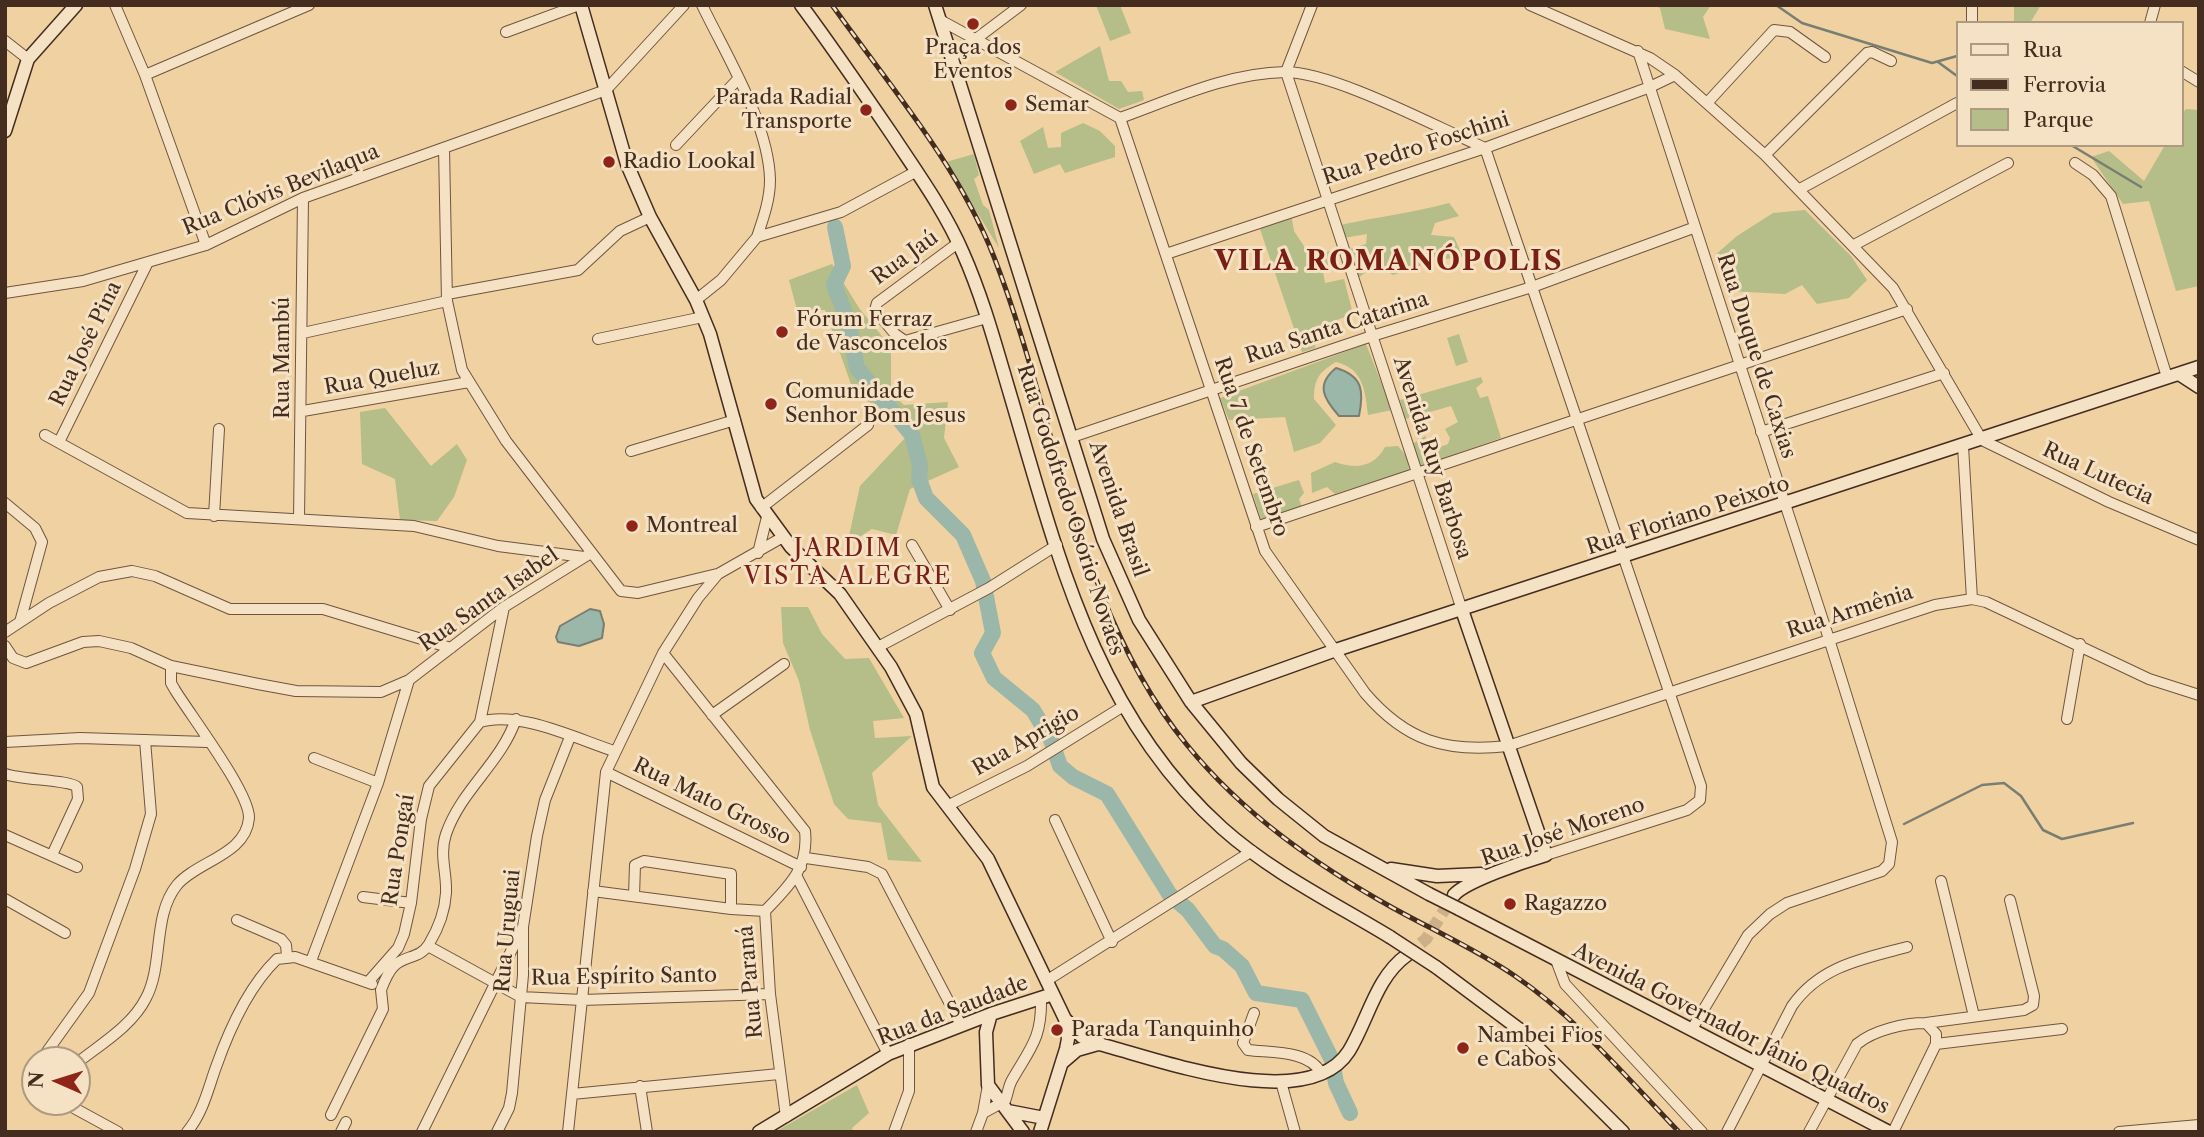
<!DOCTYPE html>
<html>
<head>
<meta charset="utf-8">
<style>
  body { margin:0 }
  #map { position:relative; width:2204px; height:1137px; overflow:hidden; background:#efd1a2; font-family:"Libre Caslon Text",serif }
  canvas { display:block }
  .frame { position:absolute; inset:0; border:7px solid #442c1f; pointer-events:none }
  .legend { position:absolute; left:1956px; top:21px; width:228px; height:126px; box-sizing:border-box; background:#f5e1c3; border:2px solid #ae9981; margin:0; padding:9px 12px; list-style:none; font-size:21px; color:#442c1f }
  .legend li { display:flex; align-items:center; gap:14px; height:35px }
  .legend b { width:35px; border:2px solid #ae9981 }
  .north { position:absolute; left:21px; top:1046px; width:70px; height:70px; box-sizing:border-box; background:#f5e1c3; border:2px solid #ae9981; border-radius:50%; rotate:273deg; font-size:19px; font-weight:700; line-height:28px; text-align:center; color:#442c1f }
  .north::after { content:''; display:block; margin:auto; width:24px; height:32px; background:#8f2418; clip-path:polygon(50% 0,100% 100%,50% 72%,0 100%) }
</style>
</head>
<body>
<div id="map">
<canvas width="2204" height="1137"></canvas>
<div class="frame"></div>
<ul class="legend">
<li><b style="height:9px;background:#f5e1c3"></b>Rua</li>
<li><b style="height:9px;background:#442c1f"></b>Ferrovia</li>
<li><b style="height:19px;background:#b5bd88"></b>Parque</li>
</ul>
<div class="north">N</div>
</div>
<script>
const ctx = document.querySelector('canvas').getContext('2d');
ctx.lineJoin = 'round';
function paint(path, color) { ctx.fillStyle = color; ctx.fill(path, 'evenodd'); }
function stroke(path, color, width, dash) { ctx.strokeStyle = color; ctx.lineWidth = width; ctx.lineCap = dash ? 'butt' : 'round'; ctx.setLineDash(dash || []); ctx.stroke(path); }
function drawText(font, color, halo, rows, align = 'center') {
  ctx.font = font + ' "Libre Caslon Text",serif'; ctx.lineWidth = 6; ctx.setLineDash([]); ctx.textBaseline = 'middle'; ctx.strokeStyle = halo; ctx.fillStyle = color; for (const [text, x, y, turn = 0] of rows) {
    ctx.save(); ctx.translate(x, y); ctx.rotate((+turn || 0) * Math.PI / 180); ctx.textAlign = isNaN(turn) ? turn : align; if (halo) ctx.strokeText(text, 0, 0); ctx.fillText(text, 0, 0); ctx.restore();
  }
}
paint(new Path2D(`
  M1096,5H1120L1131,33L1110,41Z
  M1655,5H1711L1703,17L1710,39L1665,29L1660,8Z
  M2014,5H2041L2030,23H2014Z
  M1100,46L1109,81H1121L1128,92L1142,91L1144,100L1119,109L1055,72Z
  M2186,109L2199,110V286L2176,291L2149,201L2123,204L2091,157L2109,151L2144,181L2165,145H2181V116Z
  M1083,123L1100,131L1115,146V157L1065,173L1060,164L1034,174L1020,141L1043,127L1048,148L1061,147V133Z
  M974,154L979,175L974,179L983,205L989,210L999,248L946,162Z
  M1449,203L1459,216L1435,223L1431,235L1454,237L1463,257L1436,260L1393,275L1375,265L1357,279L1347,250L1366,244L1367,234L1343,238L1340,225C1377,217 1412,213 1449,203Z
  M1805,210L1851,256L1867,280L1849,298L1817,304L1802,285L1785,294L1727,291L1714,256L1737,236L1773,213Z
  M1291,214L1294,231L1311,257L1333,250L1338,261L1322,267L1325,283L1344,279L1353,314L1318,327L1315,348L1302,352L1260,229Z
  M832,264L859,308L891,347V392L904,405L948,402L944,438L959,467L910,489L896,535L872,529L847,545L860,486L906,437L884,411L854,393L825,310H797L789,280Z
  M1459,334L1468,362L1456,366L1447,338Z
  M1366,344L1392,410L1368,415C1365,391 1364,369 1336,362C1319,372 1314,379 1314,399L1336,425L1320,443L1294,452L1285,417L1229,420L1220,398Z
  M1481,377L1483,382L1476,388L1480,398L1488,396L1501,438L1421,466L1411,445L1425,436L1432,450L1448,444L1450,438L1445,429L1458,422L1451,406L1405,419L1400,400Z
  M385,408L431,466L457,444L467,460L454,497L437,521L400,520L395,479L362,464L360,412Z
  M1398,446L1407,457L1409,470L1335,494L1327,487L1312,493L1311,473L1335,462C1355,469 1374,468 1385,447Z
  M1299,480L1304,493L1299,499L1302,507L1261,519L1253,494Z
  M781,607H808L822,634L845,659L869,658L904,718L873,721L875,738L912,736L872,773L878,805L922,862L888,860L881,823L848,819L834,804L810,730L799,681L783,643Z
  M857,1085L869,1113L852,1128L853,1132H775Z`), '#b5bd88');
const water = new Path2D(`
  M1336,368C1363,376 1364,391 1359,416H1339C1324,399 1315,385 1336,368Z
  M590,609L600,611L604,624L602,638L579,646L558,642L556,637L560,626Z`);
paint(water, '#9ab7a9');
stroke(water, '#787f72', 2);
stroke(new Path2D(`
  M1776,5L1802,23L1932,63L1957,56
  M1938,62L1957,76
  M2071,145L2141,187
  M1904,824L1982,785L2004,783L2021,796L2043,830L2062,839L2133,823`), '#787f72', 2.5);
stroke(new Path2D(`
  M835,227L843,266L834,285L848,321L857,368L912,435L920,465L919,479L926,498L963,535L983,581L993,633L982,653L994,678L1033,710L1051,740L1060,766L1073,777L1107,794L1170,895L1188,910L1215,946L1223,949L1242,966L1256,993L1302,1000L1332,1060L1336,1083L1350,1113`), '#9ab7a9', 16);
stroke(new Path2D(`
  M1407,955L1426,939L1454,895`), '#cdb088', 12, [12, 6]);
const street = new Path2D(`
  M115,5L145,75L206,245
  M702,5C726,55 769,124 770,180C770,200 763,219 757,237
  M1530,5L1650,58L1675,75L1765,155L1893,288L1982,440L2109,502L2199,540
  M940,20L1120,118
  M1972,21V5
  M2150,23L2155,5
  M506,32L579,5
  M5,41L28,59
  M1638,51L1829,639L1892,842L1889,864L1882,871L1787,903L1770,914L1748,935L1692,1029
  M952,57L1021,5
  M2181,71L2199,82
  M1286,72L1462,610
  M1286,72L1312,5
  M145,75L309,5
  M1707,103L1774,30L1790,32L1825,57
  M1120,118L1265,551L1365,693C1406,741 1446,753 1508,746L1935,605L1972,599L1986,602L2149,679L2199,695
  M1120,118C1173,99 1228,73 1285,72C1334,72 1436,127 1485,148
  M676,145L738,79
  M444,148L447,301L462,370L506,441L621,591L638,593L717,574
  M1485,148L1701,786L1700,800L1687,810L1546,855
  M1765,155L1867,53L1872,52L1891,61
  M2075,163L2093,175L2111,196L2167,377
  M1800,189L1957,103
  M958,243L877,303L875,310L895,334L905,341L987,318
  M1854,245L2008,163
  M1166,254L1485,148L1650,87L1675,75
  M5,293L83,281L206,245L303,198L606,90L684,5
  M447,294L578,270L620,231L650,217
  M696,300L721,280L757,237L841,212L917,171
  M303,333L447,301
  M598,339L703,317
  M303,411L469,382
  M1761,432L1944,373
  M45,435L187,513L414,526L498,546L584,557
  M1072,437L1372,336L1532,287L1693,228
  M59,442L148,262
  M1963,446L1972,599
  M631,451L735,420
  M5,503L35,528L42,542L20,622
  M761,508L868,425
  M214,516L219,429
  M299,519L303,198
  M1256,527L1907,309
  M912,545L950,610
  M758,553L767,517
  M5,632L49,603L99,577L132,571L155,576L230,609H323L451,648
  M5,646L13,658L26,663L83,642L99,641L131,648L171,666L258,684L296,691L381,692L409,680L504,607L591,553
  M878,647L989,588L1057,545
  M663,653L805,831C809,868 789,886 765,911L770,994L786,1117
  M712,715L784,664
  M2067,719L2080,644
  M480,722C518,710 577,739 614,751
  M5,742L80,738L207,742
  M314,758L378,783
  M606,772L801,867
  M5,774C22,780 70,780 77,787L78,799L52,855
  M947,806L1027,766L1122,707
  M1055,820L1112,942
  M5,835L77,867
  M806,858L868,867L882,874L961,1025
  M797,877L888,1054
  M1941,881L1974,1016
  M593,891L731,909L765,911
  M634,896L635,865L644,861L731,874V909
  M363,897L411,903
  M5,899L65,933
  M237,920L281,939L286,945L287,956
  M428,946L521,997L582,1000L770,994
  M1556,960L1565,984L1702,1132
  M311,961L378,783L409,680
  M369,981L398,948L404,934L411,903L421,819L429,786L480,722L504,607
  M1046,981L1252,851
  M381,990C384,982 388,972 394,966C405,955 420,959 429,944C438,929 445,910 446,893C447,872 439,855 446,834C461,790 501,763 516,719
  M1254,1013L1243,1043L1248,1050C1271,1053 1309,1050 1321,1073
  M1926,1023L2024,1010L2033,1005L2034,996L2010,900
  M1936,1044L2062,1029
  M41,1060L89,993L135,869L151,814L145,740
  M77,1063C101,1044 132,1026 146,998C164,964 152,916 177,885C197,861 246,855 249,818C250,793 191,716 175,690L171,683V666
  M1281,1082L1295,1132
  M640,1086L647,1132
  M572,1094L779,1074
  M63,1102L118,1132
  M983,1113L1005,1101C1008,1094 1008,1087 1012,1080C1031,1047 1042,1038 1041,998
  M331,1115L383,1009L381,990
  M187,1132C203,1113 208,1089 216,1067C229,1030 248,987 277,959L295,957L372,984
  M341,1132L346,1122
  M422,1132L523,927
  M497,1132L509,1108L512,1093L523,975V927L537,836L545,800L570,737
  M568,1132L606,772L663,653L698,598L718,574L783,537
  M894,1132L909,1091V1044
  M976,1132L983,1113L988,1085
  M1727,1132L1792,1006C1820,966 1862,959 1907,947
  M1809,1132L1857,1044C1874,1030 1905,1023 1926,1023L1936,1034V1044L1893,1132
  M2119,1132L2199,1125`);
const secondary = new Path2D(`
  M581,5L627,164L650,217L696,300L710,334L756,499L791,547L840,594L891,667L916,714L933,787L988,859L1065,1019L1068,1039L1066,1049L1040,1132
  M801,5C833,48 863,92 893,136C918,174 945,211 963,253C983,298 996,347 1010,394C1057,553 1094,713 1222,828C1271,872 1334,903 1390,937
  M935,5L1103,539L1139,620L1191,702L1241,763L1278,799L1324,836L1429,894
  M5,131L28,59L76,5
  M2179,374L2199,387
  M1191,702L1336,650L2199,367
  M1391,869L1437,876L1481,874
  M1454,895C1466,881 1526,861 1546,855L1462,610
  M1459,909L1889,1132
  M1436,967L1519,1029L1623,1132
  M991,1014L986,1032L988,1085L1023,1132
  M1066,1020L1082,1037L1099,1044C1158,1059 1308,1116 1349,1051C1368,1020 1376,977 1407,955
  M1063,1062L1077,1050L1098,1044
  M1008,1111L1044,1118
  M759,1132L888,1054L991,1014L1053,994`);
stroke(street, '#6f5540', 12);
stroke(secondary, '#442c1f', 15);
stroke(street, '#f5e1c3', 10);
stroke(secondary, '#f5e1c3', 12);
const rail = new Path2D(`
  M832,5C889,85 958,165 994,257C1056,416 1077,611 1187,745C1243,814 1316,865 1393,908C1433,930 1477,950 1515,976C1578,1019 1626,1077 1679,1132`);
stroke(rail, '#442c1f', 5);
stroke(rail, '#f5e1c3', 2.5, [8]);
const secondaryBridge = new Path2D(`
  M1429,894L1459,909
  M1390,937L1436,967`);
stroke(secondaryBridge, '#442c1f', 15, []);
stroke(secondaryBridge, '#f5e1c3', 12);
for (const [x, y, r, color] of [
  [973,24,7,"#8f2418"],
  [1011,105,7,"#8f2418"],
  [866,110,7,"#8f2418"],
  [609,162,7,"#8f2418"],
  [782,332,7,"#8f2418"],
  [771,404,7,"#8f2418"],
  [632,526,7,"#8f2418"],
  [1510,904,7,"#8f2418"],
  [1057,1030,7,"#8f2418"],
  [1463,1048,7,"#8f2418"]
]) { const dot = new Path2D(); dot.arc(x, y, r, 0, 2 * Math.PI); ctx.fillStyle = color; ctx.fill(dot); stroke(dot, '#f5e1c3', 2.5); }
drawText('21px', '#442c1f', '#f5e1c3', [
  ["Praça dos",973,48,"center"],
  ["Eventos",973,72,"center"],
  ["Parada Radial",852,98,"right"],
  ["Transporte",852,122,"right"],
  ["Semar",1025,105],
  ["Radio Lookal",623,162],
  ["Fórum Ferraz",796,320],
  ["de Vasconcelos",796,344],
  ["Comunidade",785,392],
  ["Senhor Bom Jesus",785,416],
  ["Montreal",646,526],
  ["Ragazzo",1524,904],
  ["Parada Tanquinho",1071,1030],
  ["Nambei Fios",1477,1036],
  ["e Cabos",1477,1060]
], 'left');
drawText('21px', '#442c1f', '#f5e1c3', [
  ["Rua Pedro Foschini",1416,149,-18],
  ["Rua Clóvis Bevilaqua",281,190,-22],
  ["Rua Jaú",905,258,-36],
  ["Rua Santa Catarina",1337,328,-18],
  ["Rua José Pina",86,344,-64],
  ["Rua Duque de Caxias",1756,356,72],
  ["Rua Mambú",283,358,-90],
  ["Rua Queluz",382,378,-10],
  ["Rua 7 de Setembro",1251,447,71],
  ["Avenida Ruy Barbosa",1432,458,72],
  ["Rua Lutecia",2098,474,25],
  ["Avenida Brasil",1118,509,71],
  ["Rua Godofredo Osório Novaes",1070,510,72],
  ["Rua Floriano Peixoto",1688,516,-18],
  ["Rua Santa Isabel",489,600,-35],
  ["Rua Armênia",1850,612,-18],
  ["Rua Aprigio",1026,741,-30],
  ["Rua Mato Grosso",712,802,26],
  ["Rua José Moreno",1563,832,-19],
  ["Rua Pongaí",399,850,-81],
  ["Rua Uruguai",508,931,-85],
  ["Rua Espírito Santo",624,977,-1],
  ["Rua Paraná",751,982,-95],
  ["Rua da Saudade",953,1011,-21],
  ["Avenida Governador Jânio Quadros",1731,1029,27]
]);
ctx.letterSpacing = '2px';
drawText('24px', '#7a1f14', '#f5e1c3', [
  ["JARDIM",848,549],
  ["VISTA ALEGRE",848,577]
]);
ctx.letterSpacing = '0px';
ctx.letterSpacing = '2px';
drawText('bold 28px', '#7a1f14', '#f5e1c3', [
  ["VILA ROMANÓPOLIS",1389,262]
]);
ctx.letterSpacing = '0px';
</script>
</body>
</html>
